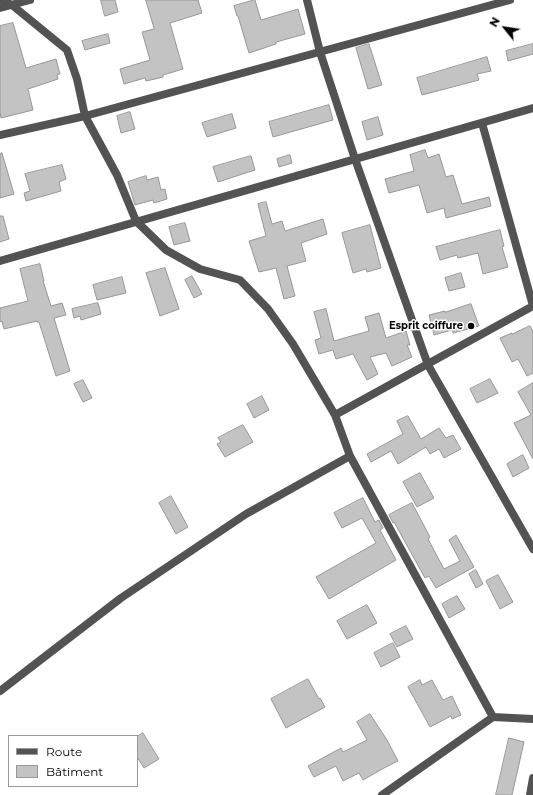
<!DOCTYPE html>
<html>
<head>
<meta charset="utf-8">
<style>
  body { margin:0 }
  #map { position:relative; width:533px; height:795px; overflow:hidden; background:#fff; font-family:Montserrat,sans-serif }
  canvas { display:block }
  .legend { position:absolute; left:8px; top:735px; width:130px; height:52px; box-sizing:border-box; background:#fff; border:1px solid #999; margin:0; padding:5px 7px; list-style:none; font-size:12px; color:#000 }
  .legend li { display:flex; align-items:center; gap:8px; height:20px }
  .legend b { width:20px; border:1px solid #999 }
  .north { position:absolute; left:485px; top:8px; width:40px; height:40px; -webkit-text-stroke:3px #fff; paint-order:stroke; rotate:300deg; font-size:11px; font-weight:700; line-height:16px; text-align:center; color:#000 }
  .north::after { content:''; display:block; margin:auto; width:14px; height:18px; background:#000; clip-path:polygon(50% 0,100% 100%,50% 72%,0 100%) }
</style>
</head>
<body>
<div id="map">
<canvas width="533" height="795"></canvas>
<ul class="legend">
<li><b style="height:5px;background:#535353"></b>Route</li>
<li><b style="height:11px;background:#c3c3c3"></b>Bâtiment</li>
</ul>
<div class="north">N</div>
</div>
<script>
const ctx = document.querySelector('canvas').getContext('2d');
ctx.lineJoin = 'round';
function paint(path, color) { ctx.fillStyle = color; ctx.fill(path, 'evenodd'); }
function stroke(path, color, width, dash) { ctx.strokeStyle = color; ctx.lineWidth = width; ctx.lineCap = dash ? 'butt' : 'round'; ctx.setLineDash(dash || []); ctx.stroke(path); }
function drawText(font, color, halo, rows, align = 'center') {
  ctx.font = font + ' Montserrat,sans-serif'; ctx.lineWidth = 3; ctx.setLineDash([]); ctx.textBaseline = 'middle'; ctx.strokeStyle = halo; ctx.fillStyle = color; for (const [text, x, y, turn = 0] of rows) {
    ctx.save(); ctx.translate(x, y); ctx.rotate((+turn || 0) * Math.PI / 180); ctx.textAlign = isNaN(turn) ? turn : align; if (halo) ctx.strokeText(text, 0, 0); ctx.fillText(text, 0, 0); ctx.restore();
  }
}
const building = new Path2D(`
  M101,0H115L118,12L105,16Z
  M146,0H198L202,13L170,23L183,69L163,75V77L155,79L146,81L145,78L124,84L120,69L150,60L142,32L154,29Z
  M255,0L261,20L298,9L305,34L276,42V44L249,53L238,16H237L234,6Z
  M13,23L26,68L56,59L60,74L57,75L58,79L28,89L33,110L1,118L0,112V26Z
  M108,34L110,43L85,50L82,41Z
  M369,44L382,85L368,89L356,48Z
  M533,44V54L508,61L506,51Z
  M487,57L491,71L477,74L479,80L422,95L417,78Z
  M329,105L333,120L273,137L269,122Z
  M130,112L135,129L121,133L117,116Z
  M232,114L236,128L207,137L202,123Z
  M378,117L383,135L367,140L362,122Z
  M425,150L428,158L439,154L446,177L453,175L462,204L489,197L491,206L446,218L444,208L427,213L419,185L389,193L385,179L414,171L410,155Z
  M2,153L14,194L0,198V154Z
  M290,155L292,163L279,167L277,159Z
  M251,156L255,170L218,182L213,167Z
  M62,165L66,179L59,182L61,191L26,201L24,193L30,191L25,174Z
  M146,176L147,180L158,177L161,190L165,189L167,199L154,203L153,200L135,205L128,182Z
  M266,202L272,224L282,221L285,231L323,219L327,234L301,243L306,261L287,266L295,296L284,299L276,268L259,272L249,241L266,236L258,204Z
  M0,216H3L9,239L0,242Z
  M185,223L190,241L174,245L169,227Z
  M370,225L381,268L367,272L366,269L353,273L342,233Z
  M500,230L504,246L502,247L508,267L483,274L478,253L458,258L457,255L440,260L436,247Z
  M40,264L44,281H43L51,306L62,303L66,315L54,318L70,371L56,376L39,322H37V321L4,329L2,321L0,322V308L28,301L20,269Z
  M165,268L179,309L160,316L146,273Z
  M461,273L465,287L449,291L445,278Z
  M192,276L202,294L194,298L185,280Z
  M122,277L126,293L97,300L93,285Z
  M98,303L101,314L81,320L80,316L74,318L72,309Z
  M471,304L479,326L453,333L452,330L434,335L429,315L445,311V312Z
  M326,309L334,341L369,331L365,317L379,313L386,338L406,331L410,345H407L412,357L392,366L386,353L370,357L378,374L367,380L353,354L336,359L333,350L319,354L315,340L321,338L314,312Z
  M530,326L533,331V373L527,376L518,359L512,362L500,338L512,333V334Z
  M490,379L498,393L477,403L470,389Z
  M83,380L92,398L83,402L74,384Z
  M533,383V459L514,423L531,415L518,392Z
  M262,396L269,410L254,418L247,404Z
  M408,416L421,439L439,428L446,438L453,435L461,449L444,458L439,449L430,454L426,447L398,464L391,451L371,462L367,454L403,434L397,421Z
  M243,425L253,442L225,457L217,444L221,442L218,438Z
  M523,455L529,468L513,477L507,464Z
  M420,473L434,498L417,507L403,482Z
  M171,496L188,527L176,534L159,503Z
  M363,498L375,522L379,520L383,528L380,530L396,560L329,599L316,577L376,543L362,518L342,528L334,513Z
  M412,503L430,537L428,539L444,569L460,561L449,540L456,535L474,567L436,588L429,576L425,578L394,522L393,523L389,515Z
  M476,570L483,584L476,588L469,574Z
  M498,575L513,602L500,609L486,581Z
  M457,596L465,609L449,618L442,604Z
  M367,605L377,623L347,639L337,621Z
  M406,626L413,639L397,647L390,634Z
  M393,643L400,657L381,667L374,653Z
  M308,679L319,699L320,698L325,707L286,728L271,699Z
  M420,680L422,685L432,680L443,700L452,696L461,715L452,719L451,716L430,727L408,687Z
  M370,714L387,740L398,761L384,768L363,780L359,773L343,781L336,766L314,777L308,766L341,748L343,752L367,740L357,722Z
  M143,733L159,759L144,768L137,757V737Z
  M509,738L524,742L512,795H496Z`);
paint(building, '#c3c3c3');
stroke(building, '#979797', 1);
stroke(new Path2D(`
  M2,0L12,5L67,50L77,79L85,116L117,175L136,221L166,250L200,269L240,280L268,309L293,344L335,415L350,456L493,717
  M307,0L320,52L355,159L428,365L533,549
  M0,8L30,0
  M482,123L533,306
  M0,135L85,116L510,0
  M0,261L533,108
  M335,415L533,306
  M0,691L121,598L246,514L350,456
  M382,795L493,717L533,719
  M530,795L533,778`), '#535353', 8);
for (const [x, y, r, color] of [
  [471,326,4,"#000"]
]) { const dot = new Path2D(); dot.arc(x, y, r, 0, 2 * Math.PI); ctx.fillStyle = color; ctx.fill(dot); stroke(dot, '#fff', 1.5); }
drawText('bold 10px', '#000', '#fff', [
  ["Esprit coiffure",463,326]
], 'right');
</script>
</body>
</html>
